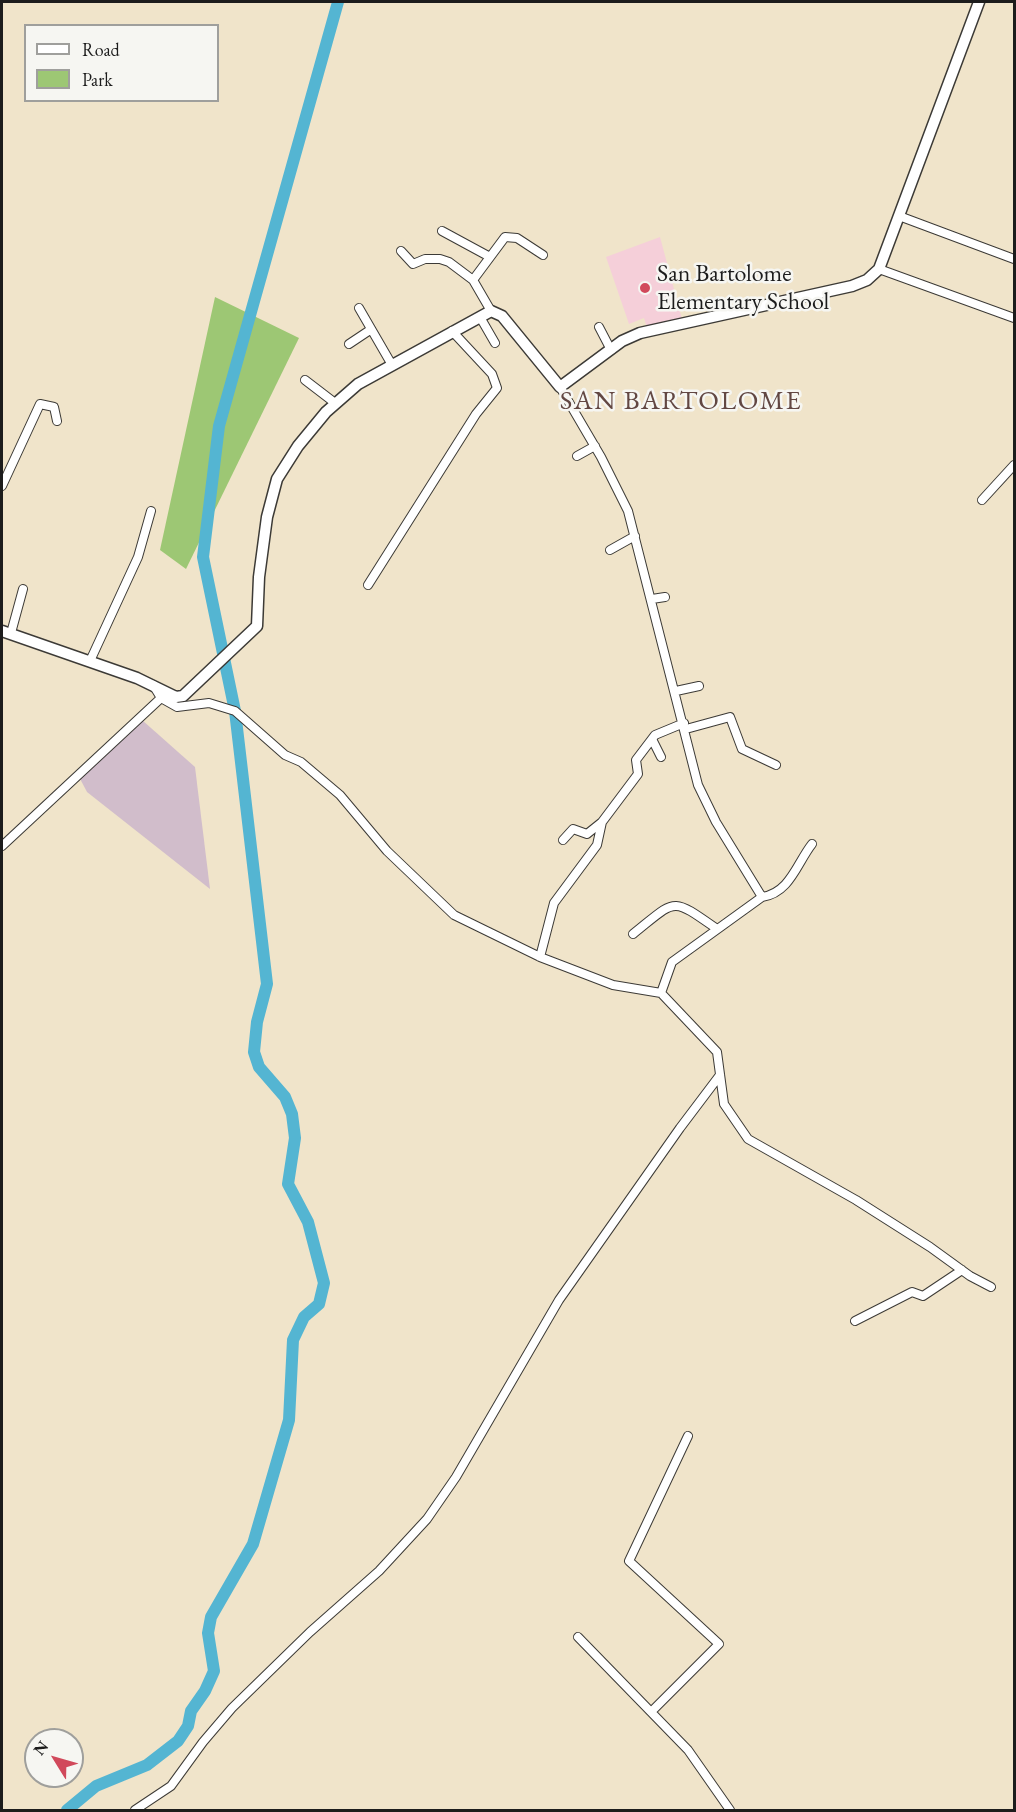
<!DOCTYPE html>
<html>
<head>
<meta charset="utf-8">
<style>
  body { margin:0 }
  #map { position:relative; width:1016px; height:1812px; overflow:hidden; background:#f0e4ca; font-family:"EB Garamond",serif }
  canvas { display:block }
  .frame { position:absolute; inset:0; border:3px solid #1c1c1c; pointer-events:none }
  .legend { position:absolute; left:24px; top:24px; width:195px; height:78px; box-sizing:border-box; background:#f6f6f2; border:2px solid #9f9f9c; margin:0; padding:8px 10px; list-style:none; font-size:18px; color:#1c1c1c }
  .legend li { display:flex; align-items:center; gap:12px; height:30px }
  .legend b { width:30px; border:2px solid #9f9f9c }
  .north { position:absolute; left:24px; top:1728px; width:60px; height:60px; box-sizing:border-box; background:#f6f6f2; border:2px solid #9f9f9c; border-radius:50%; rotate:307deg; font-size:16px; font-weight:700; line-height:24px; text-align:center; color:#1c1c1c }
  .north::after { content:''; display:block; margin:auto; width:21px; height:27px; background:#d1495b; clip-path:polygon(50% 0,100% 100%,50% 72%,0 100%) }
</style>
</head>
<body>
<div id="map">
<canvas width="1016" height="1812"></canvas>
<div class="frame"></div>
<ul class="legend">
<li><b style="height:8px;background:#fff"></b>Road</li>
<li><b style="height:16px;background:#9dc774"></b>Park</li>
</ul>
<div class="north">N</div>
</div>
<script>
const ctx = document.querySelector('canvas').getContext('2d');
ctx.lineJoin = 'round';
function paint(path, color) { ctx.fillStyle = color; ctx.fill(path, 'evenodd'); }
function stroke(path, color, width, dash) { ctx.strokeStyle = color; ctx.lineWidth = width; ctx.lineCap = dash ? 'butt' : 'round'; ctx.setLineDash(dash || []); ctx.stroke(path); }
function drawText(font, color, halo, rows, align = 'center') {
  ctx.font = font + ' "EB Garamond",serif'; ctx.lineWidth = 5; ctx.setLineDash([]); ctx.textBaseline = 'middle'; ctx.strokeStyle = halo; ctx.fillStyle = color; for (const [text, x, y, turn = 0] of rows) {
    ctx.save(); ctx.translate(x, y); ctx.rotate((+turn || 0) * Math.PI / 180); ctx.textAlign = isNaN(turn) ? turn : align; if (halo) ctx.strokeText(text, 0, 0); ctx.fillText(text, 0, 0); ctx.restore();
  }
}
paint(new Path2D(`
  M660,237L682,319L647,328L644,318L629,324L606,257Z`), '#f5cfd9');
paint(new Path2D(`
  M142,720L195,767L210,889L87,792L78,775Z`), '#d1bdcb');
paint(new Path2D(`
  M215,297L299,338L186,569L160,550Z`), '#9dc774');
stroke(new Path2D(`
  M67,1810L96,1786L147,1765L178,1741L188,1726L191,1711L205,1691L214,1671L208,1633L211,1617L253,1544L289,1420L293,1340L304,1317L319,1304L324,1283L308,1222L288,1184L295,1138L292,1114L285,1097L259,1067L254,1052L257,1022L267,984L235,711L203,557L219,426L338,2`), '#54b5d2', 12);
const minor = new Path2D(`
  M899,216L1014,259
  M442,231L490,257
  M401,251L413,264L425,259H440L449,262L473,280
  M879,269L1014,318
  M359,308L392,365
  M491,311L473,280L505,237L517,238L543,255
  M480,317L495,343
  M599,327L611,350
  M349,344L370,330
  M305,380L335,403
  M560,387L601,457L628,511L698,785L716,822L762,897L672,962L661,993
  M577,456L595,446
  M2,486L40,404L54,407L57,421
  M982,500L1014,465
  M610,550L635,536
  M368,585L476,414L497,388L492,374L452,331
  M652,599L665,597
  M11,633L23,589
  M90,661L138,557L151,511
  M153,685L161,698L177,707L209,703L235,711L285,755L301,762L340,795L387,851L454,915L540,957L613,985L661,993L717,1052L724,1104L748,1139L856,1200L930,1247L970,1276L991,1287
  M676,691L699,686
  M686,729L730,717L742,749L776,765
  M652,739L661,757
  M563,840L573,829L587,834L602,822
  M2,846L161,698
  M762,897C790,893 797,863 812,844
  M633,934C677,899 670,896 717,929
  M540,957L554,903L597,845L602,822L638,774L636,760L655,735L684,723
  M855,1321L912,1292L923,1296L962,1270
  M578,1637L688,1750L730,1810
  M651,1712L719,1644L629,1561L688,1436
  M135,1810L171,1786L203,1742L232,1708L310,1632L379,1571L427,1519L456,1477L559,1300L680,1128L720,1075`);
const tertiary = new Path2D(`
  M2,631L137,678L176,697L183,696L257,626L259,577L267,517L277,479L298,446L326,412L358,384L491,311L502,316L560,387L622,341L640,333L852,286L867,280L879,269L979,2`);
stroke(minor, '#3c3a36', 10);
stroke(tertiary, '#3c3a36', 13);
stroke(minor, '#fff', 8);
stroke(tertiary, '#fff', 10);
for (const [x, y, r, color] of [
  [645,288,6,"#d1495b"]
]) { const dot = new Path2D(); dot.arc(x, y, r, 0, 2 * Math.PI); ctx.fillStyle = color; ctx.fill(dot); stroke(dot, '#f6f6f2', 2); }
drawText('24px', '#1c1c1c', '#f6f6f2', [
  ["San Bartolome",657,274],
  ["Elementary School",657,302]
], 'left');
ctx.letterSpacing = '1.5px';
drawText('27px', '#624742', '#f6f6f2', [
  ["SAN BARTOLOME",681,402]
]);
ctx.letterSpacing = '0px';
</script>
</body>
</html>
